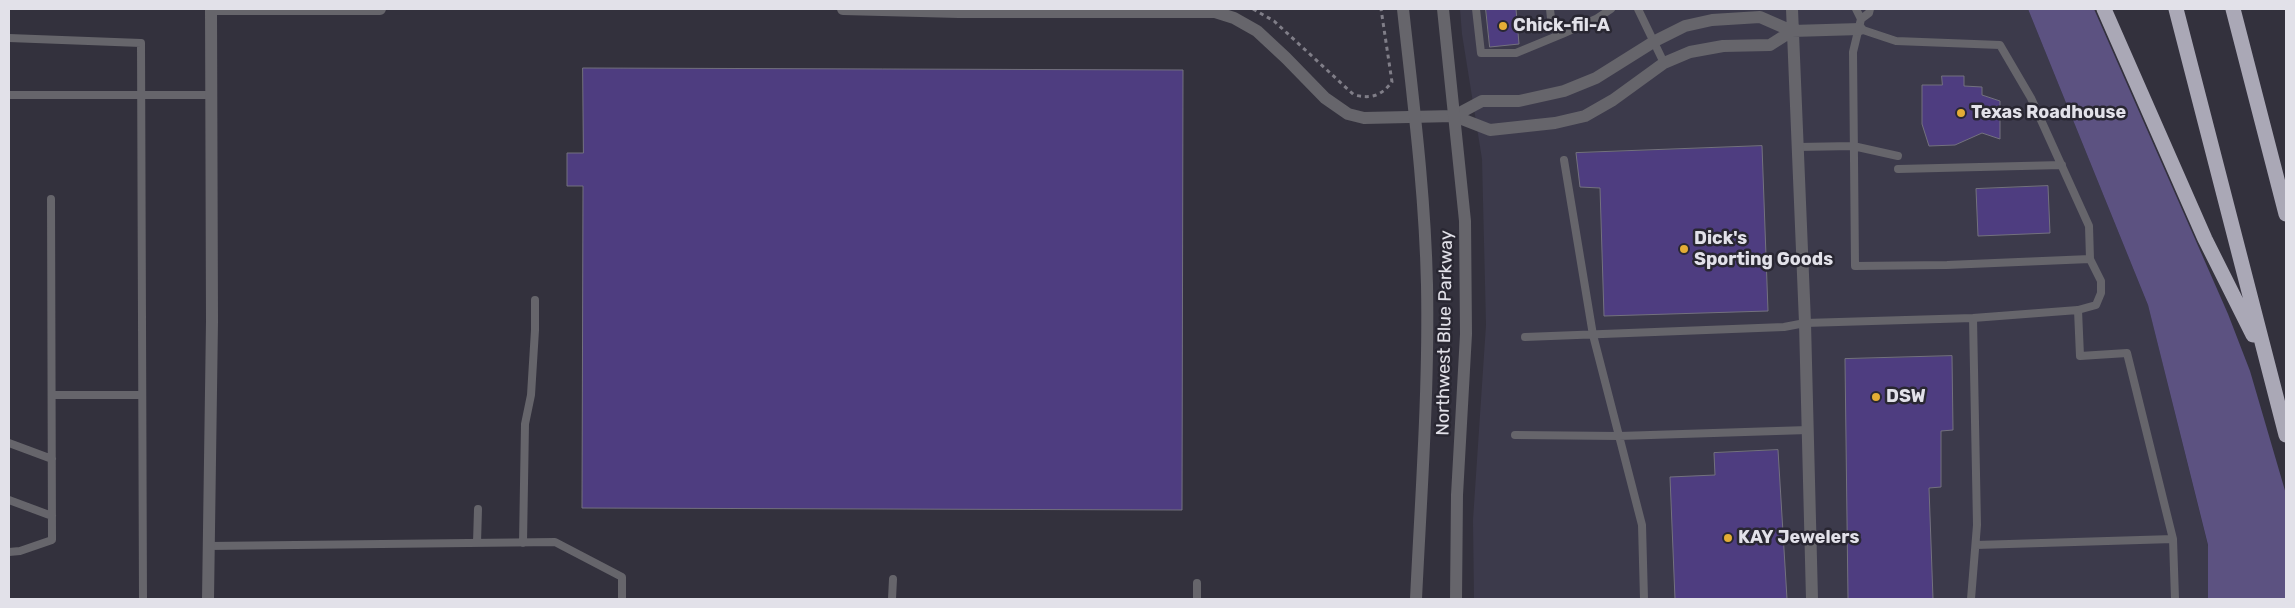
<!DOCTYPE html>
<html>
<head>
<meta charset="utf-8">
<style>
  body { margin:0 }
  #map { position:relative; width:2295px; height:608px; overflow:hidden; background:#33313d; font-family:Rubik,sans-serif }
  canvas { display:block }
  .frame { position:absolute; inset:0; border:10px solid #e2e1e9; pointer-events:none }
</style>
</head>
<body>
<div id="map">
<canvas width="2295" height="608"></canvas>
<div class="frame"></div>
</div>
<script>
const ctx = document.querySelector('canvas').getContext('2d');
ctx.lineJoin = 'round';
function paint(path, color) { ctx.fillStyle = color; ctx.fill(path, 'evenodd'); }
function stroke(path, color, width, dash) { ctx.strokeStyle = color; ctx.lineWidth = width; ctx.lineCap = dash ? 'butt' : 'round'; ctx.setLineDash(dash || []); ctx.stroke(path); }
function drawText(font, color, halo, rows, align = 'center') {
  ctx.font = font + ' Rubik,sans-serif'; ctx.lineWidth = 5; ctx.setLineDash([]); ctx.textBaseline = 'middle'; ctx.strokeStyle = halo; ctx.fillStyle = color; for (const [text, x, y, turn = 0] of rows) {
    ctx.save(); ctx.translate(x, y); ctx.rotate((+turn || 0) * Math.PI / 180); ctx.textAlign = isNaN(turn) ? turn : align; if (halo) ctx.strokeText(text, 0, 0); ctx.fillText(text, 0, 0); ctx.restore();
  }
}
paint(new Path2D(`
  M1460,9H2028L2148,305L2208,546V599H1474L1473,520L1486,325L1482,159L1462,34Z`), '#3c3a4b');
paint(new Path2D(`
  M2028,9H2094L2228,314L2250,371L2286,494V599H2208V545L2148,305Z`), '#5c5281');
const building = new Path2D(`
  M1486,9H1516L1519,44L1490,47Z
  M583,68L1183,70L1182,510L582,508L583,186H567V153H583Z
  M1942,76H1964V86L1982,87V95L2000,101V139L1982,133L1955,145L1929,146L1922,124V85H1942Z
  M1762,146L1768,311L1604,316L1600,188L1580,187L1576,153Z
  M2048,186L2050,233L1978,236L1976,189Z
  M1952,356L1953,430L1941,431V487L1929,488L1933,599H1848L1845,359Z
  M1778,450L1787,599H1675L1670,477L1715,475L1714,453Z`);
paint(building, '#4e3d80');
stroke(building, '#73717e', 1);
stroke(new Path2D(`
  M1253,9L1274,21L1354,95C1371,99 1381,96 1392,82L1381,9`), '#807e88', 3, [4, 4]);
stroke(new Path2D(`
  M1476,9L1481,53H1516L1562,34
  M1550,9L1552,28L1562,34L1596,19L1611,9
  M1638,9L1664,63
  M1856,9L1861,19L1869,13L1870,9
  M1861,19L1853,52L1855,266L1947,265L2090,259
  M9,38L141,43L143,599
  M9,95H212
  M1798,147L1853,146L1898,156
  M1564,160L1593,335L1642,525L1644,599
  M1898,169L2062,165
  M2078,310L2080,356L2127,353L2173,539L2175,599
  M1525,337L1784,327L1805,323L1973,318L2078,310L2096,305L2101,293V281L2090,259L2089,226L2031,98L2000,45L1896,41L1860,29
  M52,395H142
  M1515,435L1619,436L1808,430
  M9,443L52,459
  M9,500L52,516
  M477,543L478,509
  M523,543L525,424L531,395L535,330V300
  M1976,545L2173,539
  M209,546L555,542L622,577V599
  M9,552L20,551L52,540L51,199
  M892,599L893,579
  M1197,599V583
  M1971,599L1977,525L1973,318`), '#66656b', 8);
stroke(new Path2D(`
  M211,9H380
  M843,9L959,12H1215L1234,18L1257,31L1286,58L1325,98L1348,114L1364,118L1454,116L1490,130L1555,123L1585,116L1613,100L1664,63L1690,52L1723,46L1770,45L1792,31
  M1792,9L1805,323L1812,599
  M1454,116L1482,101H1519L1564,91L1596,78L1655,41L1685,26L1712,20L1760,17L1792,31L1860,29
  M208,599L212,321L211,9`), '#66656b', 12);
stroke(new Path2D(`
  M1403,9C1413,100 1425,192 1427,285C1429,389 1421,495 1416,599
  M1443,9L1465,221L1466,334L1457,495L1456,599`), '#66656b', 12);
stroke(new Path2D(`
  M2104,9L2205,239L2253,335
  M2176,9L2286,435
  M2233,9L2286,214`), '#aaa8b6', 15);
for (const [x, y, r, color] of [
  [1503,26,5,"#e4ad35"],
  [1961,113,5,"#e4ad35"],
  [1684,249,5,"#e4ad35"],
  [1876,397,5,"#e4ad35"],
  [1728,538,5,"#e4ad35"]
]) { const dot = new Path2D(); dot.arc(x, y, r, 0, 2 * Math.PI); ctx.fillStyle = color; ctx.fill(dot); stroke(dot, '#292732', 2); }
drawText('bold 18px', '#e2e1e9', '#292732', [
  ["Chick-fil-A",1513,26],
  ["Texas Roadhouse",1971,113],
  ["Dick's",1694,239],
  ["Sporting Goods",1694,260],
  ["DSW",1886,397],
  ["KAY Jewelers",1738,538]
], 'left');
drawText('18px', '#e2e1e9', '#292732', [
  ["Northwest Blue Parkway",1445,333,-89]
]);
</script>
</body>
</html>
